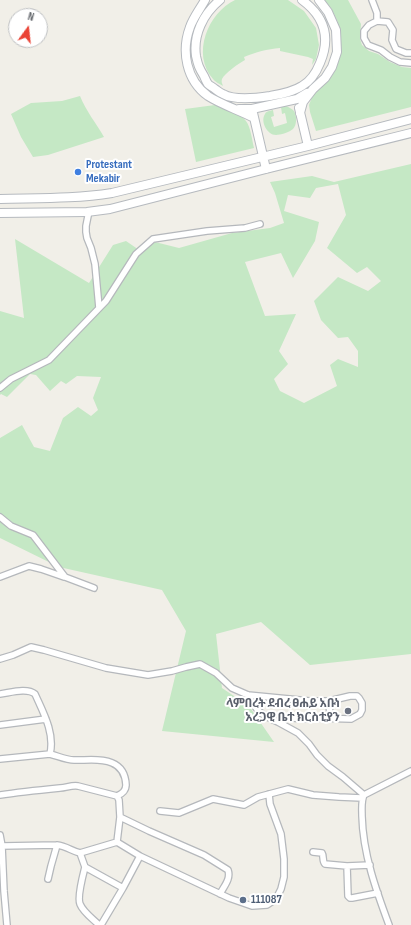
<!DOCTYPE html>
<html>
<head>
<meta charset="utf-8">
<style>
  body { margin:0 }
  #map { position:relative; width:411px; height:925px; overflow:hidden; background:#f1efe8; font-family:"Sofia Sans Condensed",sans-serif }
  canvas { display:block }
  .north { position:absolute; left:8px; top:8px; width:40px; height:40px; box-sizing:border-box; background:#fff; border:1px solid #bfc1c3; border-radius:50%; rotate:15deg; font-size:11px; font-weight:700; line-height:16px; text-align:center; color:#5f6368 }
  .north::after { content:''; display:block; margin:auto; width:14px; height:18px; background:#ea4335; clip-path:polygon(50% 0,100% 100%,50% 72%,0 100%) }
</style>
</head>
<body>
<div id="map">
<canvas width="411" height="925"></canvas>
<div class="north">N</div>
</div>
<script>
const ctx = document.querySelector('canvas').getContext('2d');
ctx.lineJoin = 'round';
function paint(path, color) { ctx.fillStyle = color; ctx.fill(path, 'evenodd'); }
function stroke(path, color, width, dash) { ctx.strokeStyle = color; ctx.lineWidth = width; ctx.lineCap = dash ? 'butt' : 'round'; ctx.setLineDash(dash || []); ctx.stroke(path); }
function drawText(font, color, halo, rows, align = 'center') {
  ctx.font = font + ' "Sofia Sans Condensed","Noto Sans Ethiopic",sans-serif'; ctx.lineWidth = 4; ctx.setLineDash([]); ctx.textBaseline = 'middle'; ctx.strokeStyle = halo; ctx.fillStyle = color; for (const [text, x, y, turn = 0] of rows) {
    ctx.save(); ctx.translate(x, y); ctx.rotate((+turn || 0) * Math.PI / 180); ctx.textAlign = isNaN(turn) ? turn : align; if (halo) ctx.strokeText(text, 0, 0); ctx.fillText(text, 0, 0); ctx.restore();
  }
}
paint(new Path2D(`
  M235,0H288L304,11L316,28L319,45L316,59L312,65L313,59L308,57L280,51V48C267,49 256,52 244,57L245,60C239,63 225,73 222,79C221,82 222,83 223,86C220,84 215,82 213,79C191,54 208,13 235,0Z
  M324,0H348L361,24L360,39L362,45L369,51L378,54L390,62L402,67L411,68V107L316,131L310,112L309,105L312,97L318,89L326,82L340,35L337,20L331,8Z
  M80,96C86,111 96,123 104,137L48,155L33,157L21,137L11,114L31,103L62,101Z
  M215,105C224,109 240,112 246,121C251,128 252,140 254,148L196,162L185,109Z
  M286,106C289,107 292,109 294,111C297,116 297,125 293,129C290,132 280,135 276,135C267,135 260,121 265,114C266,111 270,111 273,110L274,116L271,117L274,127L287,123L285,113L282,114L281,107Z
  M411,164V654L310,665L261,622L216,634L222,688L249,706L274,742L162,731L186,631L162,590L59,567L0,538V438L22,425L34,447L50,451L63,418L78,407L91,416L98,410L93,398L101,377L77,376L66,384L61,381L50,391L36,375L30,374L7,397L1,394L0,395V311L24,318L15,239L89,283L113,245L126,241L142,252L155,242L179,248L232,233L270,228L284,223L275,193L270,182L312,176L334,182ZM338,184L346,215L327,248L357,273L367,267L381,281L368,291L338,277L314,301L321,320L338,338L348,337L358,351V367L338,359L330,365L337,386L304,403L280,391L274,379L288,364L279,351L296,314L265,316L245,262L281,253L293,278L315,241L319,222L284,211L288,195L310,198L316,188Z`), '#c5e8c5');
const minor = new Path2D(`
  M372,0L377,13V21
  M411,53H406L396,49L392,40L393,30L388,22L377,21L369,25L364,31V38L368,45L381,50L390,57L400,62L411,63
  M89,211L86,226V232L87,238L91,248L95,264L99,308
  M0,388L11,379L49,360L106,301L136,254L153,239L207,231L245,228L260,224
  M0,517L11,526L33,535L65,577L94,588
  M0,577L29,566L41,569L64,577
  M0,659L13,655L31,647L44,650L106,668L148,675L172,671L186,667L200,664L216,673L232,688L248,695L310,701H329L350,696H357L359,698L362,703V710L360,714L351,719L316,718L301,719L286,717L278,722L298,733L309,744L317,755L328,766L343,777L364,795
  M0,694C9,693 27,687 35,694C43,712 55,733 50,754L0,759
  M248,695C257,712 260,714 278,722
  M329,701L330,718
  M0,725L46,719
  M50,754C58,756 66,760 74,760C77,760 81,760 84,760C103,759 125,760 126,785C126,790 122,794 117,796
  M0,795C20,792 40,790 60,788C66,788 71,785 78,786L117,796L119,800L120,817
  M160,811L179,813L213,799L244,805L258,797L288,789L313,795L339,797L362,798
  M0,835L2,846
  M117,842L120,817L149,831L204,855L228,870C231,879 224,886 220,894
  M57,845C66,846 72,851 80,853
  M313,852L322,853C324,856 322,861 325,864L347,866
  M370,865L347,866L348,896L350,898H352L378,893
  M85,867L80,853L117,842L140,856L229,898L252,906L267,905L276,899L281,889L284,877V859L281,834L270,804L269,794
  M7,925L4,891L2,846L57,845L51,866L48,879
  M99,925C93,919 83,912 80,904C77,897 83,875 85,867L123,888
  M101,925L123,888L140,856
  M389,925C376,890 363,854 362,816C362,809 361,801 364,795L411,771`);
const secondary = new Path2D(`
  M205,0C200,9 193,18 190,27C181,51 186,80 208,96C222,105 239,110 254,118
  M220,0C203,14 193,35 196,56C198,65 199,68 204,76C205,78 206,81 208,84C210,86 213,87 215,89C218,91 220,93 223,94C235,101 257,98 270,96C281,94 293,92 302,86C311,81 316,73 320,63C331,37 324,16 302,0
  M299,108L308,146
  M239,109H252L297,99L307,93
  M253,113L266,169
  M300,113L303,102L313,89L325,78L332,67L337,52L336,30L328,12L319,0
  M0,199C38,198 75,199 112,193L308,146L411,119
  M0,213L87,212L110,209L266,169L411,133`);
stroke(minor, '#b5b8bc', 8);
stroke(secondary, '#b6babf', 10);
stroke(minor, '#fff', 5.5);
stroke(secondary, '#fff', 8);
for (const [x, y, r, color] of [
  [78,172,4,"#3f7fe0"],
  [348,711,4,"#6b7280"],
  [243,900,4,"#5c6f8a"]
]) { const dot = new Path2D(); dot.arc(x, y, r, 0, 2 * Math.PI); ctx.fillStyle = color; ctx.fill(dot); stroke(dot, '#fff', 1.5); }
drawText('bold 12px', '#366cbe', '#fff', [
  ["Protestant",86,165],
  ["Mekabir",86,179]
], 'left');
drawText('bold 12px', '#5b616d', '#fff', [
  ["ላምበረት ደብረ ፀሐይ አቡነ",340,704],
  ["አረጋዊ ቤተ ክርስቲያን",340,718]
], 'right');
drawText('bold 12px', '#4e5e75', '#fff', [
  ["111087",251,900]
], 'left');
</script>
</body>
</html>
